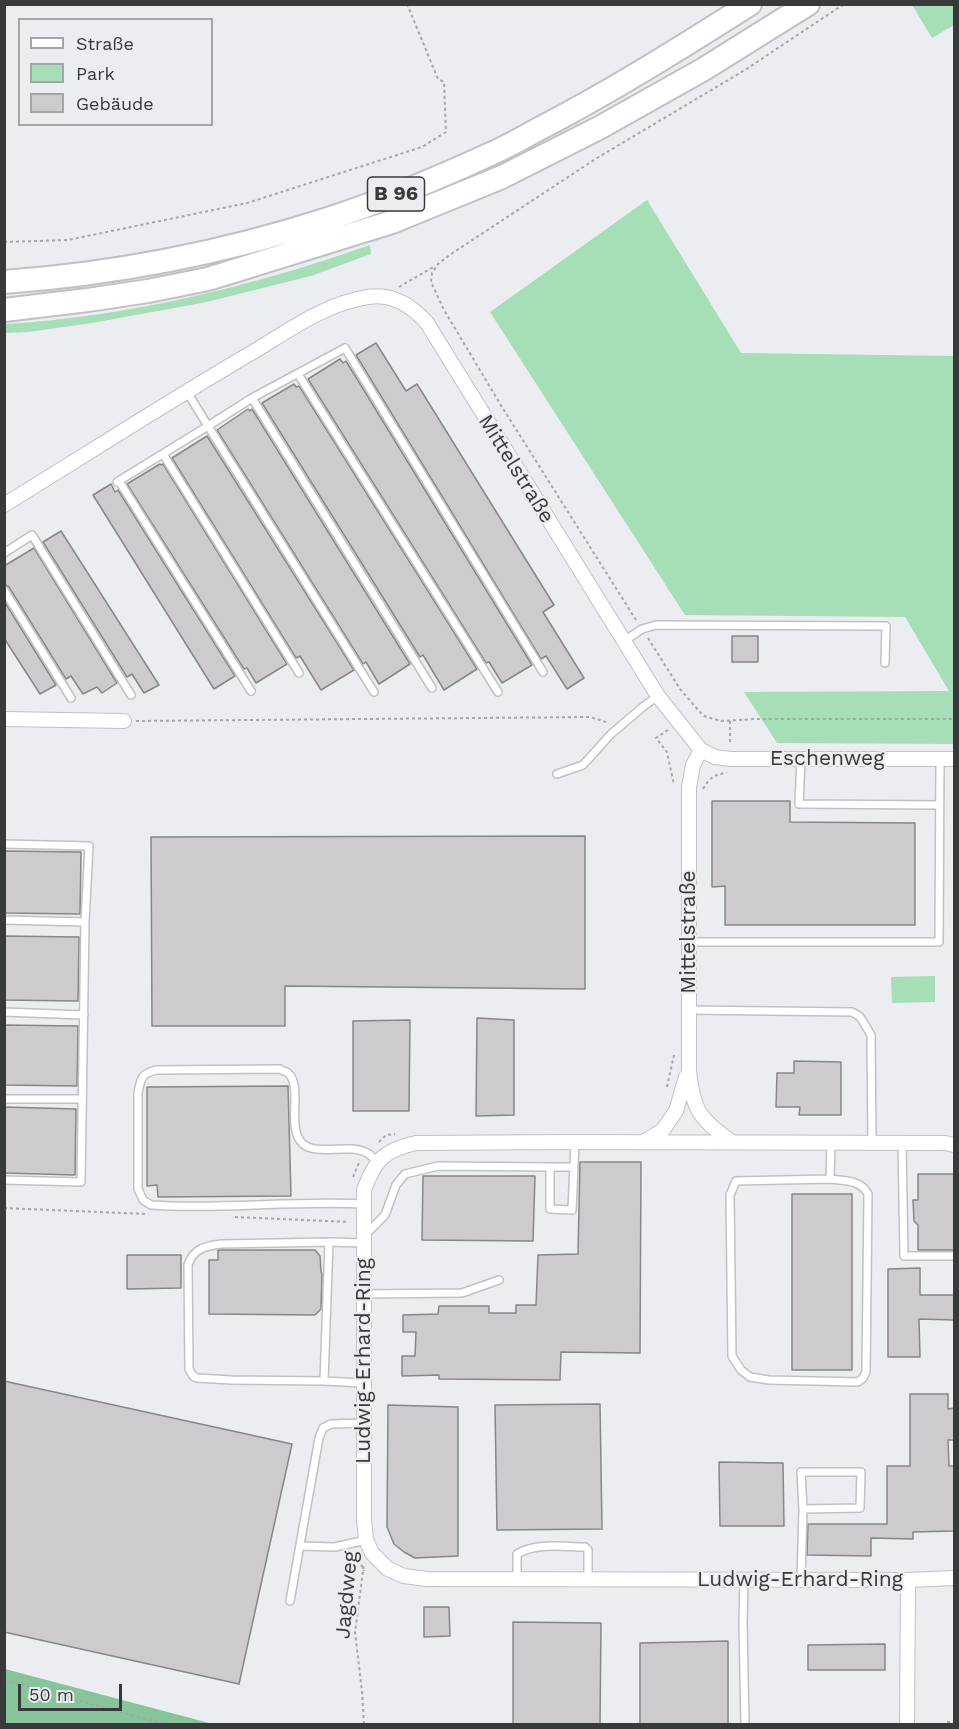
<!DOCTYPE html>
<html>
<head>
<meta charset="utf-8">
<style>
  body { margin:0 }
  #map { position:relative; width:959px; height:1729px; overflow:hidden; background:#ebedf0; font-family:"Work Sans",sans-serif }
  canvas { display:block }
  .frame { position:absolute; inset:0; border:6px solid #38393a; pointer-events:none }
  .legend { position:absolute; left:18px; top:18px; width:195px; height:108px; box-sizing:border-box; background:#ebedf0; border:2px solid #a3a5a7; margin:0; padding:8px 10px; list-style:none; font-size:18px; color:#38393a }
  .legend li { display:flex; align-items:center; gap:12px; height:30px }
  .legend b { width:30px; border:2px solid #a3a5a7 }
  .scale { position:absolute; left:18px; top:1684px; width:104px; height:27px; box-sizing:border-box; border:3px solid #38393a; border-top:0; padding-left:8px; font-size:18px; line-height:21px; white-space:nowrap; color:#38393a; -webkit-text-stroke:4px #ebedf0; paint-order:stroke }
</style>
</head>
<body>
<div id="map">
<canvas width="959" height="1729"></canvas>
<div class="frame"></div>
<ul class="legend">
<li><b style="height:8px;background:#fff"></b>Straße</li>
<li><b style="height:16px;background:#a5deb7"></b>Park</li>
<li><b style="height:16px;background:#cdcbce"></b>Gebäude</li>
</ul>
<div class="scale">50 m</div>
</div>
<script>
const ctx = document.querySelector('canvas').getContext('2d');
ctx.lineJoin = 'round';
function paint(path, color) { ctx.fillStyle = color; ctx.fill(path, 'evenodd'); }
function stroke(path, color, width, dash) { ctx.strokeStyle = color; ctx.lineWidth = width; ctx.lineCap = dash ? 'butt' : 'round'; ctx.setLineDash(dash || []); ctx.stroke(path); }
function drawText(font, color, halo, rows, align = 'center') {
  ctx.font = font + ' "Work Sans",sans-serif'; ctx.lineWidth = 4.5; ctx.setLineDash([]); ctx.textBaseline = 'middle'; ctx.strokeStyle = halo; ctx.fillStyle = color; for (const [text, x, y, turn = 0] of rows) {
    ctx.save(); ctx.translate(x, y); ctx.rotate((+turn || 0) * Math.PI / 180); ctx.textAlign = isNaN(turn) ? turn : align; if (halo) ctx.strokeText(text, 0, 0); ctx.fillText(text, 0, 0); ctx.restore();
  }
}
paint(new Path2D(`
  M912,5H954V25L932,38Z
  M647,200L741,353L954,356V744L777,743L744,692L949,691L905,617L685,615L490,312Z
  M370,245L371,254L311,276L207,302L92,323L28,332L5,333V324C128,317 253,286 370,245Z
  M935,976V1002L892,1003L891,977Z`), '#a5deb7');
paint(new Path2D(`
  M5,1669L213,1724H5Z`), '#87c49b');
const building = new Path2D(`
  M376,343L406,391L417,384L554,605L543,612L584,678L567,689L546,656L541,659L356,355Z
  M340,359L343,363L346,361L532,665L502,683L489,662L486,663L308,379Z
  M294,384L296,387L299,386L477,669L444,690L423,655L420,657L262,403Z
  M248,409L250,411L252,409L410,664L379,684L366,662L363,664L217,430Z
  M207,436L354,670L321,690L300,656L296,658L172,458Z
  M160,464L161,465L163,464L287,664L256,683L247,668L244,669L127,484Z
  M111,484L115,492L118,490L235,676L214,689L93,495Z
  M61,531L159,685L144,693L132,674L127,677L43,542Z
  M34,548L117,683L102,693L97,687L83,694L71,676L66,679L9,587L4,584V566Z
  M4,601L56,685L40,694L4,638Z
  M732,636H758V662H732Z
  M712,801H790V822L915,823V925H725V886L712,887Z
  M585,836V989L285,986V1026H152L151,837Z
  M4,851L81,852L80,914L4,913Z
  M4,936L79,937L78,1001L4,1000Z
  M477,1018L514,1020V1115L476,1116Z
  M410,1020L409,1111H353V1021Z
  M4,1025L78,1026L77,1086L4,1085Z
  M794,1061L841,1062V1115H799L800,1107H776L777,1073H794Z
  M288,1086L291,1196L158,1197L157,1185L147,1186V1087Z
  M4,1107L76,1109L75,1175L4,1173Z
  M580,1162H641L640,1353L561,1352L560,1380L439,1379V1375L402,1376V1356H415L416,1332H403V1315L438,1314L439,1306H489V1313H516V1305H536L538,1255L578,1254Z
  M918,1174H954V1250H918V1225L914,1221L913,1200H918Z
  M423,1176H535L533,1241L422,1240Z
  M792,1194H852V1370H792Z
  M218,1250H315L320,1256L321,1271L322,1274L321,1309L315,1315L209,1314V1260H218Z
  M127,1255H181V1288L127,1289Z
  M920,1268V1295H954V1320L919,1319L920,1357H888V1269Z
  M4,1381L292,1444L239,1684L4,1632Z
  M910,1394H948V1409L954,1408V1440H948L949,1466H954V1531L913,1532V1539L871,1538V1556L807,1555L808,1524H887V1466H910Z
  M600,1404L602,1529L497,1530L495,1405Z
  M388,1405L458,1407V1556L415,1558L404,1552L394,1544L387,1527Z
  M719,1462L783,1463L784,1526H720Z
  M424,1607H449L450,1636L424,1637Z
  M513,1622L601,1623L600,1725H513Z
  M728,1641V1725H640V1643Z
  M885,1644V1670H808V1645Z`);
paint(building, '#cdcbce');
stroke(building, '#878689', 1.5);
const service = new Path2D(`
  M298,374L498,692
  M252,398L432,688
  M163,454L299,673
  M119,481L251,691
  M117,482L208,426L187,392
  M4,553L32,535L131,695
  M4,590L71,698
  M624,641L642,629L656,625L886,626L885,663
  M374,692L208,426L252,398L345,348L543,672
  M801,759L799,804L939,805
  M557,774L583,765L611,734L644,706L658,696
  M4,844L89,846L85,922
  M4,920L85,922L81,1182L4,1180
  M689,942H939L940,759
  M688,1010L852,1012L859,1016L862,1020L871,1035L872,1143
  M4,1012L84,1015
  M4,1099H82
  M902,1143L904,1256H954
  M574,1167H550V1209L572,1210L575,1142
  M830,1179C845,1181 861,1180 868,1194L866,1372L863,1378L858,1382L769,1380L750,1377L741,1370L732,1356L730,1195L736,1181L830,1179L831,1143
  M364,1204C293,1200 222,1210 151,1205L143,1200L138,1189V1093C141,1078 141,1074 156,1070L280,1069C282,1071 286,1071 288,1073C304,1087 285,1128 303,1144C317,1156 349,1143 367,1153C371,1155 374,1159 378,1162
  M366,1234L385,1215L396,1185L405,1174L438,1166L550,1167
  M364,1294L462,1293L499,1280
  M324,1381L231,1380L197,1378L193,1376L189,1369L188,1265C193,1249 205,1246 221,1244L329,1242
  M363,1383L324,1381L329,1242L364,1243
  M300,1546L335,1547L366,1540
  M517,1578V1554C537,1542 563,1547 585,1547L588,1550V1579
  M744,1579L743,1623L745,1724
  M801,1579L803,1509L860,1508L861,1472H801L803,1509
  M290,1601L319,1438L323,1428L331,1424L363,1423`);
const minor = new Path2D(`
  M4,505C87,454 169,401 253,352C288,331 326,303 368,297C392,293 412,306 427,323L658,696L701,750L715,757L730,759H954
  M4,719L124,721
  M701,750L693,765L689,787V1070C693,1111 699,1118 732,1142
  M645,1141L663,1130L676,1111L686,1077
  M954,1145L945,1143L569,1142L416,1143C384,1150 375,1160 364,1190V1520L366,1540L372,1553L388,1569L404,1576L427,1579L908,1580L954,1578
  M907,1724L908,1580`);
const trunk = new Path2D(`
  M4,282C113,274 222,253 325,220C380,202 434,180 486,156C503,149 519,140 535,131C609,93 679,49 750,4
  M4,310L88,300L148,291L208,279L392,222L502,177L599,128L704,69L808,4`);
stroke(service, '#c0c1c5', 10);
stroke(minor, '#c0c1c5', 16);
stroke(trunk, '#c0c1c5', 26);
stroke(new Path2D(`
  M4,242L68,240L247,203L422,147L446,132L444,82L438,79L407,4
  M399,287L435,266
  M636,620L502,407L444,310L431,282L432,273L438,264L451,254L597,158L745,70L844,4
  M648,638L680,689L699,711L704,716L721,721L756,719H954
  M136,721L590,717L609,723
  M730,721V745
  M668,730L656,738L667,752L674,785
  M703,789C709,778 715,774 727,773
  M667,1087L674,1055
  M379,1142L386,1135L395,1134
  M353,1177L360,1160
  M4,1208L146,1214
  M235,1217L349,1222
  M359,1559L364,1571
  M4,1680L164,1724
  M947,1722H954
  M364,1724L362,1691L355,1633L364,1563`), '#a4a6a8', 2, [3, 3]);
stroke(service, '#fff', 7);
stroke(minor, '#fff', 14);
stroke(trunk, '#fff', 22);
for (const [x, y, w] of [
  [396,194,57]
]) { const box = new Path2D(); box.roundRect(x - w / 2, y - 17, w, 34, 4.5); ctx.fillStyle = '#ebedf0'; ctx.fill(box); stroke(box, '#38393a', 1.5); }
drawText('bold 20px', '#38393a', null, [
  ["B 96",396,194]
]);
drawText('21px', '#38393a', '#ebedf0', [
  ["Mittelstraße",516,469,58],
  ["Eschenweg",827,759],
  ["Mittelstraße",689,932,-90],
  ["Ludwig-Erhard-Ring",364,1361,-90],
  ["Ludwig-Erhard-Ring",800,1580],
  ["Jagdweg",347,1595,-85]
]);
</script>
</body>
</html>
